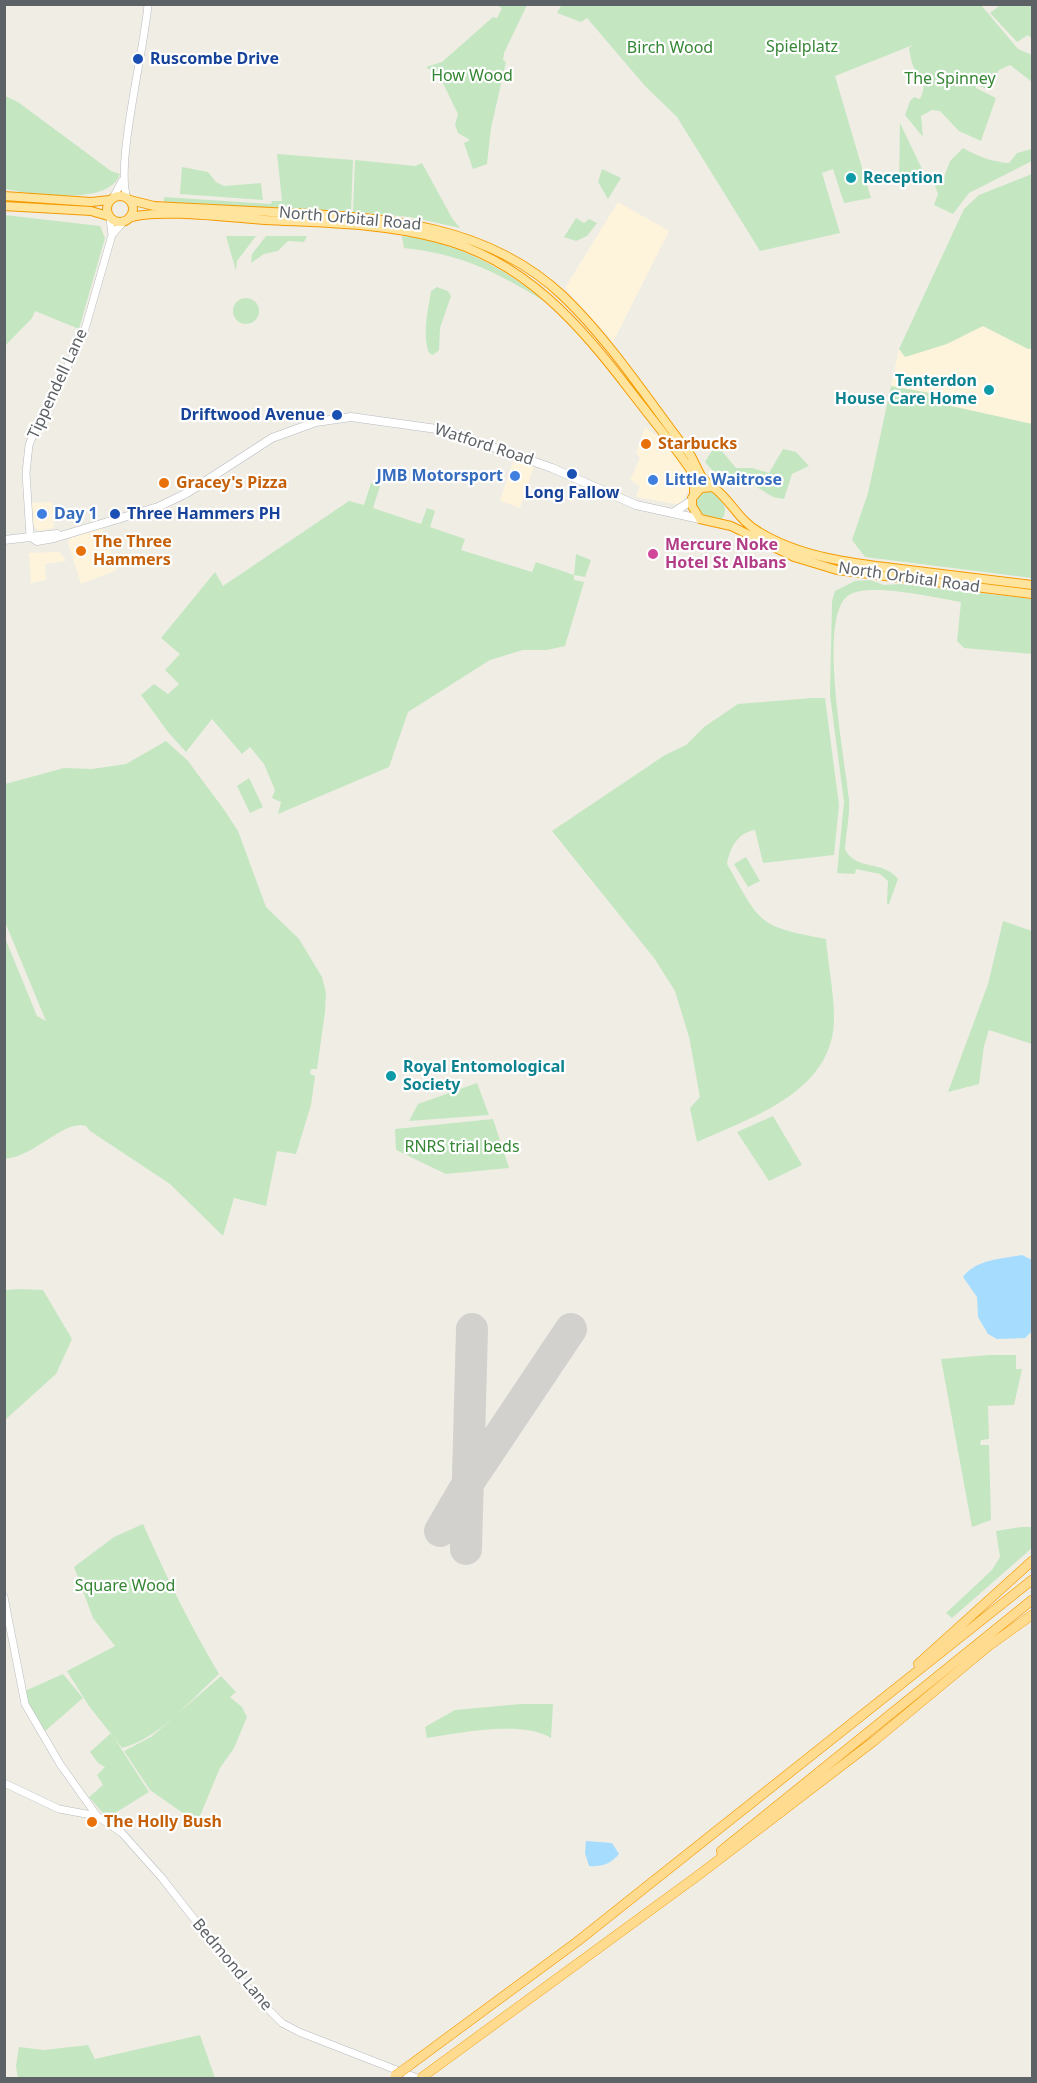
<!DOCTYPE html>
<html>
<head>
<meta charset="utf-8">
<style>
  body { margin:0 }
  #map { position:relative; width:1037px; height:2083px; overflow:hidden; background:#f0ede5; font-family:"Noto Sans",sans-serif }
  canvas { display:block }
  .frame { position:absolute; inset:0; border:6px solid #5d6266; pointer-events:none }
</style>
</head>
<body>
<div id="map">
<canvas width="1037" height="2083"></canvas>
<div class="frame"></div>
</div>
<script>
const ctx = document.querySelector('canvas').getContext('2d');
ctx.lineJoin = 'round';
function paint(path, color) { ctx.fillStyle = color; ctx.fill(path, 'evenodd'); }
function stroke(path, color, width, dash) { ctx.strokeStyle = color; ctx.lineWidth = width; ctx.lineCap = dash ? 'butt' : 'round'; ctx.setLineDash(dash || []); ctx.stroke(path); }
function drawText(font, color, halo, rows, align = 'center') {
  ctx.font = font + ' "Noto Sans",sans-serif'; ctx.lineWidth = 4.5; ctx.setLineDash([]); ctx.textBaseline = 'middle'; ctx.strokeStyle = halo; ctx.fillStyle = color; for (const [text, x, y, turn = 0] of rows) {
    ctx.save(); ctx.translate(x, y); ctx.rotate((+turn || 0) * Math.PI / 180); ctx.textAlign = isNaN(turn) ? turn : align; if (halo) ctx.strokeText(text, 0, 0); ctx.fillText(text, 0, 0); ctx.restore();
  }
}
paint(new Path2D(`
  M618,202L669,231L613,342L565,288Z
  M982,326L1028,349L1032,348V424L928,401L930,393L891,386L899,349L905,357L947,344Z
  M645,427L667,444L687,473L690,487L681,505L636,497L640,486L630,480L640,458L636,453Z
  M514,459L534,466L520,508L500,501Z
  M52,502L54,528L38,531L31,523V503Z
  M102,528L117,570L81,584L68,542L72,536Z
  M60,552L66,561L45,564L46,580L31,583L29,553Z`), '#fef4dc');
paint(new Path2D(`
  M562,4L981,5L1018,49L1032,55V82L1010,65L999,70L989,90L976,84V88L996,98L981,141L959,131L940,111L932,110L921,116L923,137L905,115L910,101L914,97L920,99C928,83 921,81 914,68C911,62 910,54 909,48L913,45L835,76L871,198L844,203L833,169L822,173L840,233L760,251L677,117L645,86L587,18L581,22L557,13Z
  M497,5H527L504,53L503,60L506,62L491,128L487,164L473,169L464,143L470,140L458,133L455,125L458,114L440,77L426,67L442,62L493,17L497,18L502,8Z
  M1000,5H1032V39L1028,35L1017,42L990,13Z
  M5,96L18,102L111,171L120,174C109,207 31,194 5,189Z
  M900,123L922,169L899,186Z
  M963,148C977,156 992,162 1009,163L1017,153L1032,149V161L969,193L953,214L934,205L938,194L932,177L936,172L944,177L950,161Z
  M277,154L353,160L351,211L164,204V197L271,204L272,201H282Z
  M355,160L415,166L422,163L452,218L460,228L410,217L353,212Z
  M182,167L208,172L216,182L224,186L261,183L263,200L180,194Z
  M602,169L621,178L608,199L598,182Z
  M1032,174V348L1028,349L983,326L947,344L905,357L899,349L964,209L979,195Z
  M5,215L100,226L105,238L79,329L35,311L32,318L5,346Z
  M576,218L584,223L589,219L597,223L587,236L576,241L564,237Z
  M226,236H256L237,261L236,271Z
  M266,236H307L304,242L288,241L278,251L264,254L251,263L252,254Z
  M402,236C456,242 504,268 546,302C496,272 462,254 404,248Z
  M437,287L448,291L451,296L440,328L439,350L433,355L429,353C422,334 428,310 431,291Z
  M233 311a13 13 0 1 1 26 0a13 13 0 1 1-26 0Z
  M891,386L930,393L929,401L1032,424V578L865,557L852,540L868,493Z
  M716,444L736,468H752L769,473L783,449L796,452L809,466L792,474L784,499L773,497L747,481L724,484L705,462Z
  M371,483L380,486L373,508L421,524L427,508L435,511L430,527L465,539L461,550L532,572L536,562L574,575L576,554L591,560L585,577L574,575V580L584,582L565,646L547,650H523L490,660L408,712L389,767L278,814L281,802L272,798L275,790L264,764L250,747L242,754L212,719L186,752L168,732L141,695L154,684L168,694L179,684L165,670L180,654L161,638L215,572L223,586L349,501L364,505Z
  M703,491H711C721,499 731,509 721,520C709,518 698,516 695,502Z
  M870,580L884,585L901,584L1032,599V654L964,648L957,641L961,602C937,598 869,582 849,595C816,615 846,762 849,799C850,815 846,833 845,849C855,871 884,860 898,879L889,904H887L888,881L880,874L856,869L855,874L837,873L844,802L830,695L832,601L835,591L855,581Z
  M812,698H825L839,805L834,855L763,863L755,830C737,833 730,848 727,864C761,924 757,926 826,939C828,965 834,992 834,1017C835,1091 753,1117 697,1142L690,1108L700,1097L689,1037L675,991L654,958L552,831L665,755L686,745L704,727L738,704Z
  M166,741L188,761L225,811L238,831L266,907L299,939L322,977L326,993L325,1012L317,1069H311L310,1074L315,1076L311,1105L296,1154L277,1151L266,1206L234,1198L223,1236L170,1184L90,1131L86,1126C63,1120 36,1156 5,1159V938L37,1016L46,1021L5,922V784L64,768L92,769L126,764Z
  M249,778L263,807L250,813L237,786Z
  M746,857L760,881L748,887L734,864Z
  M1003,921L1032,931V1044L989,1030L984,1046L979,1084L948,1092L988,984Z
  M477,1083L489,1115L409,1121L418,1104Z
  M773,1116L802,1165L769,1181L737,1132Z
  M493,1119L509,1168L446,1174L396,1150L395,1129Z
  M19,1289L43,1290L72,1339L56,1374L5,1420V1290Z
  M989,1355H1016V1369H1022L1014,1405L988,1406L989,1439L981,1440L980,1445H989L991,1520L972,1527L941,1359Z
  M143,1524C166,1576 190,1625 219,1674C193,1698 157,1740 122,1748L89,1706L67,1671L115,1646L93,1618L74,1567L114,1537Z
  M1021,1527H1032V1548L952,1618L946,1613L992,1570L1000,1557L996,1531Z
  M63,1674L83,1698L44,1732L26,1700L25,1691Z
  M221,1676L236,1692L230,1697L242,1707L247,1717L234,1748L220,1768L197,1823L150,1790L124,1751L151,1737Z
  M520,1704H553L551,1738C522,1720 459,1733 427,1738L425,1727L455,1710Z
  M111,1733L149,1792L107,1818L89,1797L103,1785L97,1775L105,1767L98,1763L90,1752Z
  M200,2035L215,2078H18L16,2066L19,2047L44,2050L88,2045L95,2059Z`), '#c4e7c2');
paint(new Path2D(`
  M1022,1255L1032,1260V1331L1025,1338L997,1339L988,1334L978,1317L977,1297L963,1277C976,1259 1002,1259 1022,1255Z
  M586,1841L612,1843L619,1854C611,1864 601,1867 589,1866L585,1853Z`), '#a6ddff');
stroke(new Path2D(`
  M440,1531L468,1483L571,1329
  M466,1549L472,1329`), '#d2d1ce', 32);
const tertiary = new Path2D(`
  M114,196L122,181
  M127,198C115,165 145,47 148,4
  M112,235L124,221
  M30,536L26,473L29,445L38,422L73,356L85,329L112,235L110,218
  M4,1597L25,1704L60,1764L97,1816L122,1833L162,1878L252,1993L282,2023L299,2032L417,2078
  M4,1783L59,1809L97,1816`);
const secondary = new Path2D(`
  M674,512L691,501
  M30,536L37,541L54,538L158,507L187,493L272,438L316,422L351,417L444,430L552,468L636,505L700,519
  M4,540L57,534`);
const trunk = new Path2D(`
  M107 209a13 13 0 1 1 26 0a13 13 0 1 1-26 0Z
  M4,196L91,202L110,200
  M130,200L154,206C200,208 245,211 291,213C389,218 488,225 563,296C612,343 650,403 691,456L701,476L710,486
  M4,206L91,211L108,216
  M129,218C155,208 234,218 265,220C323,223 381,223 437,238C525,260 580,325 632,393C652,419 672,443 690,469L694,479V494
  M1032,585C991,580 950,575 909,570C859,564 803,559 759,532C739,521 731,500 713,487L701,488L692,498V506L700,519L731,526L794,557L837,570L1032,594`);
const motorway = new Path2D(`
  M918,1664L1032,1561
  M721,1851L1032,1600
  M410,2065L578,1941L1032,1580
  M421,2078L700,1874L874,1741L990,1645L1032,1615`);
stroke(tertiary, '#b8bbbf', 8);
stroke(secondary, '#b7babf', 9);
stroke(trunk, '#f59a00', 10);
stroke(motorway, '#f59a00', 10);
stroke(tertiary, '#fff', 7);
stroke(secondary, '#fff', 8);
stroke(trunk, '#fee49c', 8);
stroke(motorway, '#fedb8e', 9);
const motorwayBridge = new Path2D(`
  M395,2076L410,2065`);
stroke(motorwayBridge, '#f59a00', 10, []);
stroke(motorwayBridge, '#fedb8e', 9);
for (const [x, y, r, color] of [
  [138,59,6,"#1a4fb4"],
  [851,178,6,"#0f9aa8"],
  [989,390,6,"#0f9aa8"],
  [337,415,6,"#1a4fb4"],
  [646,444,6,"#e8710a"],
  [572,474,6,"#1a4fb4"],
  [515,476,6,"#3f7fe0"],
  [653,480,6,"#3f7fe0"],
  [164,483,6,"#e8710a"],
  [42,514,6,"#3f7fe0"],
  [115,514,6,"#1a4fb4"],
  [81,551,6,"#e8710a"],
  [653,554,6,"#d1479c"],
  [391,1076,6,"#0f9aa8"],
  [92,1822,6,"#e8710a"]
]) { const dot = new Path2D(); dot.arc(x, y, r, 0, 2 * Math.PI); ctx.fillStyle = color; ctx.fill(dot); stroke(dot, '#fff', 2); }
drawText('16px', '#358634', '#fff', [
  ["Spielplatz",802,47],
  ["Birch Wood",670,48],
  ["How Wood",472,76],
  ["The Spinney",950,79],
  ["RNRS trial beds",462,1147],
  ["Square Wood",125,1586]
]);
drawText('bold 16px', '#164399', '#fff', [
  ["Ruscombe Drive",150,59],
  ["Driftwood Avenue",325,415,"right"],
  ["Long Fallow",572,493,"center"],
  ["Three Hammers PH",127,514]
], 'left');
drawText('bold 16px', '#0d838f', '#fff', [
  ["Reception",863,178],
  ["Tenterdon",977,381,"right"],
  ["House Care Home",977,399,"right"],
  ["Royal Entomological",403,1067],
  ["Society",403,1085]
], 'left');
drawText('16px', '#5d6266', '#fff', [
  ["North Orbital Road",350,219,5],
  ["Tippendell Lane",58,384,-65],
  ["Watford Road",484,445,18],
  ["North Orbital Road",909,578,8],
  ["Bedmond Lane",232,1965,50]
]);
drawText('bold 16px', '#c56008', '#fff', [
  ["Starbucks",658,444],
  ["Gracey's Pizza",176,483],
  ["The Three",93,542],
  ["Hammers",93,560],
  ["The Holly Bush",104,1822]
], 'left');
drawText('bold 16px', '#366cbe', '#fff', [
  ["JMB Motorsport",503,476,"right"],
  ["Little Waitrose",665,480],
  ["Day 1",54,514]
], 'left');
drawText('bold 16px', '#b23c85', '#fff', [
  ["Mercure Noke",665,545],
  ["Hotel St Albans",665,563]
], 'left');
</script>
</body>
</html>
